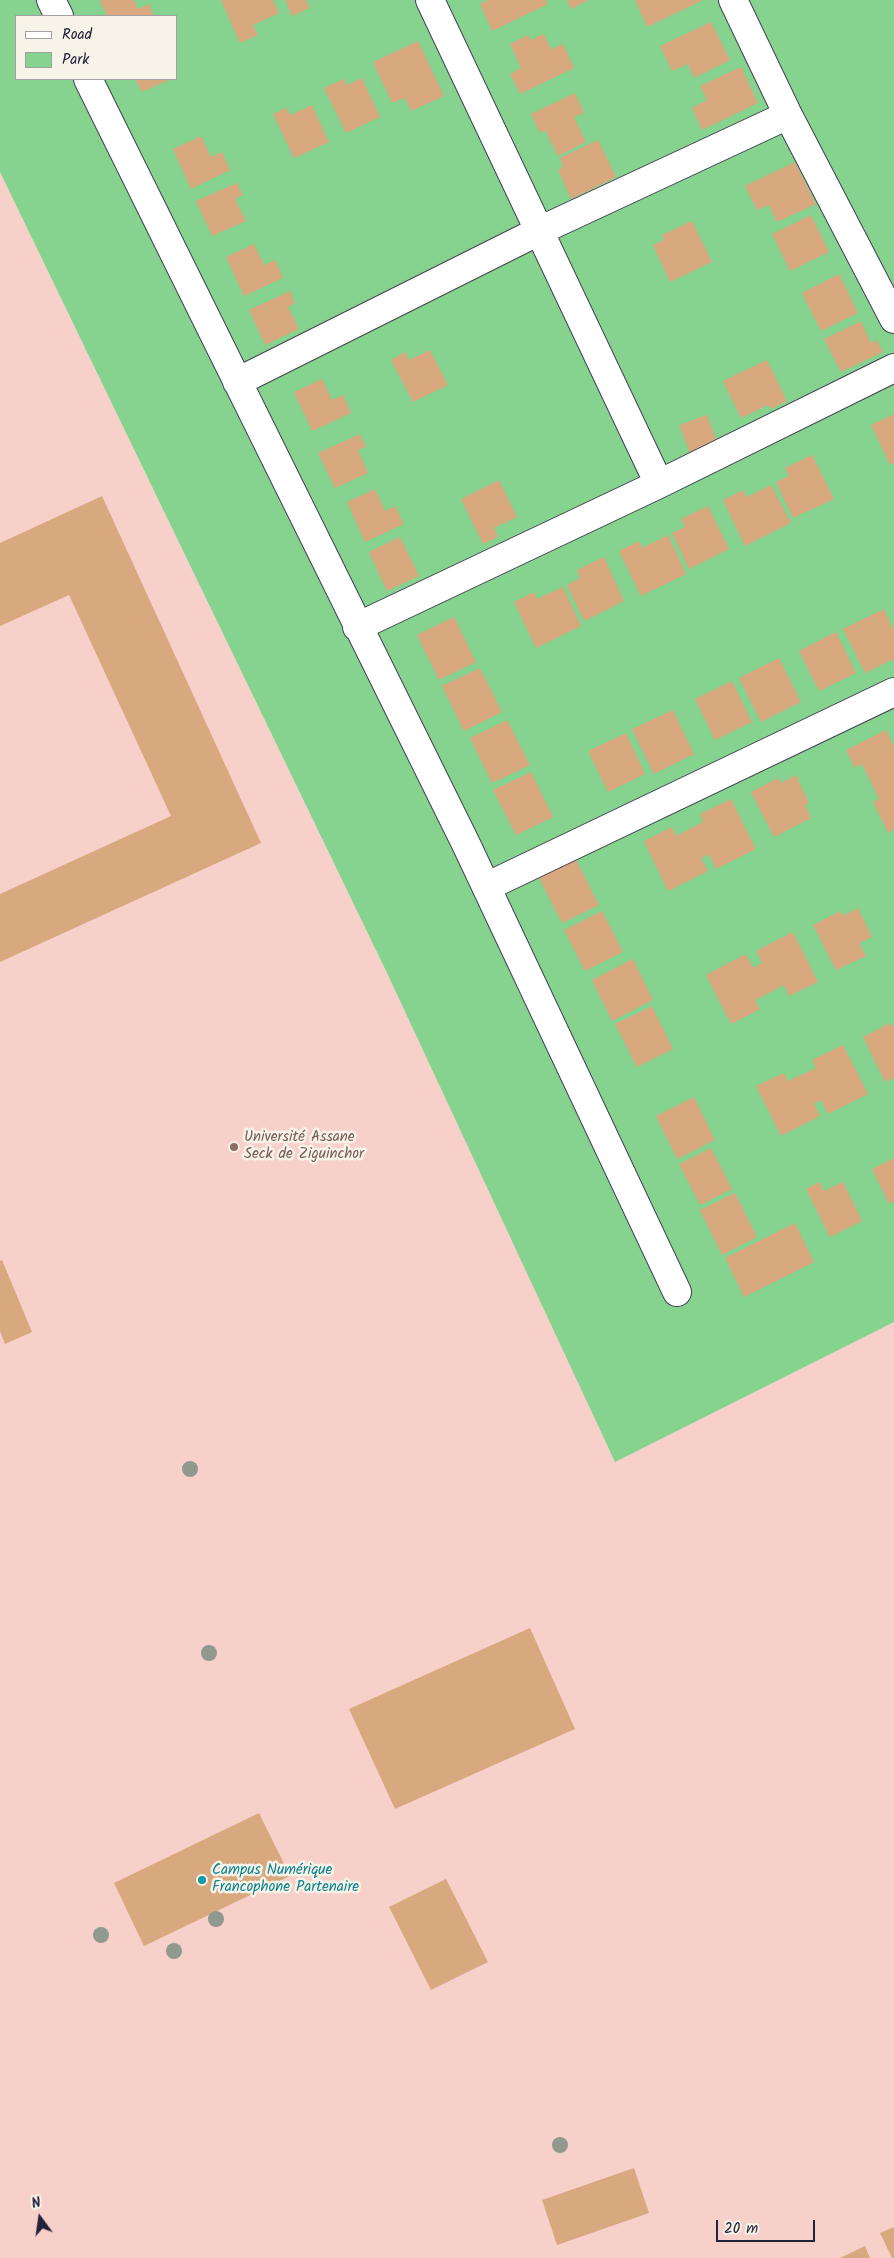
<!DOCTYPE html>
<html>
<head>
<meta charset="utf-8">
<style>
  body { margin:0 }
  #map { position:relative; width:894px; height:2258px; overflow:hidden; background:#f2e9d3; font-family:Kalam,sans-serif }
  canvas { display:block }
  .legend { position:absolute; left:15px; top:15px; width:162px; height:65px; box-sizing:border-box; background:#f7f3e8; border:1px solid #a29fa3; margin:0; padding:6px 9px; list-style:none; font-size:15px; color:#22223b }
  .legend li { display:flex; align-items:center; gap:10px; height:25px }
  .legend b { width:25px; border:1px solid #a29fa3 }
  .north { position:absolute; left:15px; top:2193px; width:50px; height:50px; -webkit-text-stroke:4px #f7f3e8; paint-order:stroke; rotate:346deg; font-size:14px; font-weight:700; line-height:20px; text-align:center; color:#22223b }
  .north::after { content:''; display:block; margin:auto; width:18px; height:22px; background:#22223b; clip-path:polygon(50% 0,100% 100%,50% 72%,0 100%) }
  .scale { position:absolute; left:716px; top:2220px; width:99px; height:22px; box-sizing:border-box; border:2px solid #22223b; border-top:0; padding-left:6px; font-size:15px; line-height:18px; white-space:nowrap; color:#22223b; -webkit-text-stroke:4px #f7f3e8; paint-order:stroke }
</style>
</head>
<body>
<div id="map">
<canvas width="894" height="2258"></canvas>
<ul class="legend">
<li><b style="height:6px;background:#fff"></b>Road</li>
<li><b style="height:14px;background:#86d28f"></b>Park</li>
</ul>
<div class="north">N</div>
<div class="scale">20 m</div>
</div>
<script>
const ctx = document.querySelector('canvas').getContext('2d');
ctx.lineJoin = 'round';
function paint(path, color) { ctx.fillStyle = color; ctx.fill(path, 'evenodd'); }
function stroke(path, color, width, dash) { ctx.strokeStyle = color; ctx.lineWidth = width; ctx.lineCap = dash ? 'butt' : 'round'; ctx.setLineDash(dash || []); ctx.stroke(path); }
function drawText(font, color, halo, rows, align = 'center') {
  ctx.font = font + ' Kalam,sans-serif'; ctx.lineWidth = 5; ctx.setLineDash([]); ctx.textBaseline = 'middle'; ctx.strokeStyle = halo; ctx.fillStyle = color; for (const [text, x, y, turn = 0] of rows) {
    ctx.save(); ctx.translate(x, y); ctx.rotate((+turn || 0) * Math.PI / 180); ctx.textAlign = isNaN(turn) ? turn : align; if (halo) ctx.strokeText(text, 0, 0); ctx.fillText(text, 0, 0); ctx.restore();
  }
}
paint(new Path2D(`
  M0,172L387,973L615,1461L894,1322V2258H0Z`), '#f7d0ca');
paint(new Path2D(`
  M0,0H894V1322L615,1462L387,973L0,172ZM16,16H176V79H16Z`), '#86d28f');
paint(new Path2D(`
  M102,0H134L138,9L149,4L154,16H107L100,1Z
  M221,0H273L279,13L253,25L258,35L240,43Z
  M285,0H306L310,8L292,16Z
  M488,0H546L548,4L492,31L480,4Z
  M567,0H589L571,9Z
  M635,0H703L647,27Z
  M711,22L730,60L694,78L688,64L672,71L660,46Z
  M544,34L551,49L563,44L574,68L520,94L510,74L521,68L510,44L528,35L531,40Z
  M418,41L444,96L411,111L405,98L392,103L373,62Z
  M741,67L758,103L702,130L692,108L707,100L700,86Z
  M362,78L380,117L346,133L324,88L344,79L347,85Z
  M135,79H171L142,92Z
  M575,93L584,113L574,117L586,142L558,156L545,130L540,133L531,114Z
  M312,105L329,142L294,158L273,114L286,108L290,115Z
  M201,136L211,157L222,152L230,170L191,189L173,149Z
  M598,140L616,177L571,199L558,170L563,167L560,158Z
  M795,162L816,204L777,222L769,205L757,210L745,186Z
  M237,183L243,195L235,199L246,221L212,236L196,201Z
  M811,215L829,252L790,271L772,234Z
  M692,221L712,262L670,282L653,245L664,240L662,235Z
  M254,244L264,265L275,260L283,278L244,296L226,257Z
  M839,274L858,313L821,331L802,293Z
  M290,291L295,303L288,307L299,329L265,345L249,310Z
  M861,321L871,343L877,340L883,352L841,372L824,339Z
  M430,350L448,385L413,402L391,360L405,352L409,360Z
  M767,360L787,401L770,409L768,405L741,418L723,381Z
  M322,379L332,400L343,395L351,413L312,431L294,392Z
  M894,414V463L890,465L871,425Z
  M707,415L718,444L691,456L679,425Z
  M360,434L366,447L358,450L368,473L335,488L318,453Z
  M812,455L834,499L793,518L776,482L789,476L785,468Z
  M499,480L517,517L494,528L498,537L483,544L461,499Z
  M771,485L791,523L745,546L723,500L743,490L747,497Z
  M375,489L385,511L395,506L404,524L365,542L347,502Z
  M102,496L261,843L0,962V894L171,816L69,595L0,626V543Z
  M708,506L729,549L689,569L672,533L685,527L681,519Z
  M668,535L686,574L641,596L619,551L639,541L642,548Z
  M400,537L419,576L387,591L369,552Z
  M604,557L624,601L584,621L567,585L580,578L577,570Z
  M563,587L581,626L536,648L514,602L534,592L537,599Z
  M884,609L894,631V659L865,673L843,629Z
  M454,617L476,662L439,680L417,635Z
  M836,632L856,673L819,691L799,651Z
  M779,658L801,702L761,722L739,678Z
  M480,668L502,712L464,731L442,686Z
  M732,681L752,722L715,740L695,699Z
  M673,710L694,754L654,774L632,729Z
  M507,720L530,765L492,783L470,738Z
  M886,730L894,746V830L888,833L873,802L879,799L862,764L855,768L846,750Z
  M626,733L645,774L608,792L588,751Z
  M531,772L553,817L516,835L493,790Z
  M796,775L809,803L805,805L811,818L774,837L751,792L778,778L781,783Z
  M731,799L756,849L716,869L709,855L701,858L708,871L668,891L644,841L672,827L676,836L703,822L700,814Z
  M576,860L599,905L562,923L539,878Z
  M858,908L872,937L859,943L866,956L836,970L813,925L841,911L843,916Z
  M602,911L623,952L585,971L564,930Z
  M793,932L818,982L789,996L784,985L755,1000L760,1009L731,1024L706,975L746,954L753,968L762,963L756,951Z
  M633,959L653,1000L612,1021L592,980Z
  M652,1006L673,1049L637,1067L615,1024Z
  M890,1023L894,1028V1078L885,1082L863,1037Z
  M843,1045L868,1094L828,1114L821,1100L814,1104L820,1116L781,1136L756,1086L784,1073L788,1081L816,1068L812,1060Z
  M694,1097L715,1140L677,1159L656,1116Z
  M711,1148L732,1189L700,1205L679,1164Z
  M894,1158V1201L889,1204L872,1169Z
  M819,1182L824,1191L843,1182L862,1221L830,1237L806,1189Z
  M735,1193L757,1237L722,1255L700,1210Z
  M795,1223L814,1262L744,1297L725,1258Z
  M2,1260L32,1332L5,1344L0,1331V1261Z
  M530,1628L575,1729L395,1809L349,1709Z
  M259,1813L290,1876L144,1946L114,1883Z
  M446,1879L488,1962L431,1990L389,1907Z
  M634,2168L649,2213L557,2245L542,2200Z
  M894,2227V2258H892L880,2233Z
  M865,2246L870,2258H840Z`), '#d8a87f');
const minor = new Path2D(`
  M51,0L59,16
  M430,0L659,484
  M733,0L788,115L894,319
  M88,79L466,844L677,1292
  M237,382L539,231L788,115
  M357,627L659,484L894,368
  M486,887L894,692`);
stroke(minor, '#414052', 30);
stroke(minor, '#fff', 28);
ctx.fillStyle = '#90998d';
for (const [x, y] of [
  [190,1469],
  [209,1653],
  [216,1919],
  [101,1935],
  [174,1951],
  [560,2145]
]) { ctx.beginPath(); ctx.arc(x, y, 8, 0, 2 * Math.PI); ctx.fill(); }
for (const [x, y, r, color] of [
  [234,1147,5,"#8d6e63"],
  [202,1880,5,"#0f9aa8"]
]) { const dot = new Path2D(); dot.arc(x, y, r, 0, 2 * Math.PI); ctx.fillStyle = color; ctx.fill(dot); stroke(dot, '#f7f3e8', 2); }
drawText('15px', '#785e54', '#f7f3e8', [
  ["Université Assane",244,1138],
  ["Seck de Ziguinchor",244,1155]
], 'left');
drawText('15px', '#0d838f', '#f7f3e8', [
  ["Campus Numérique",212,1871],
  ["Francophone Partenaire",212,1888]
], 'left');
</script>
</body>
</html>
